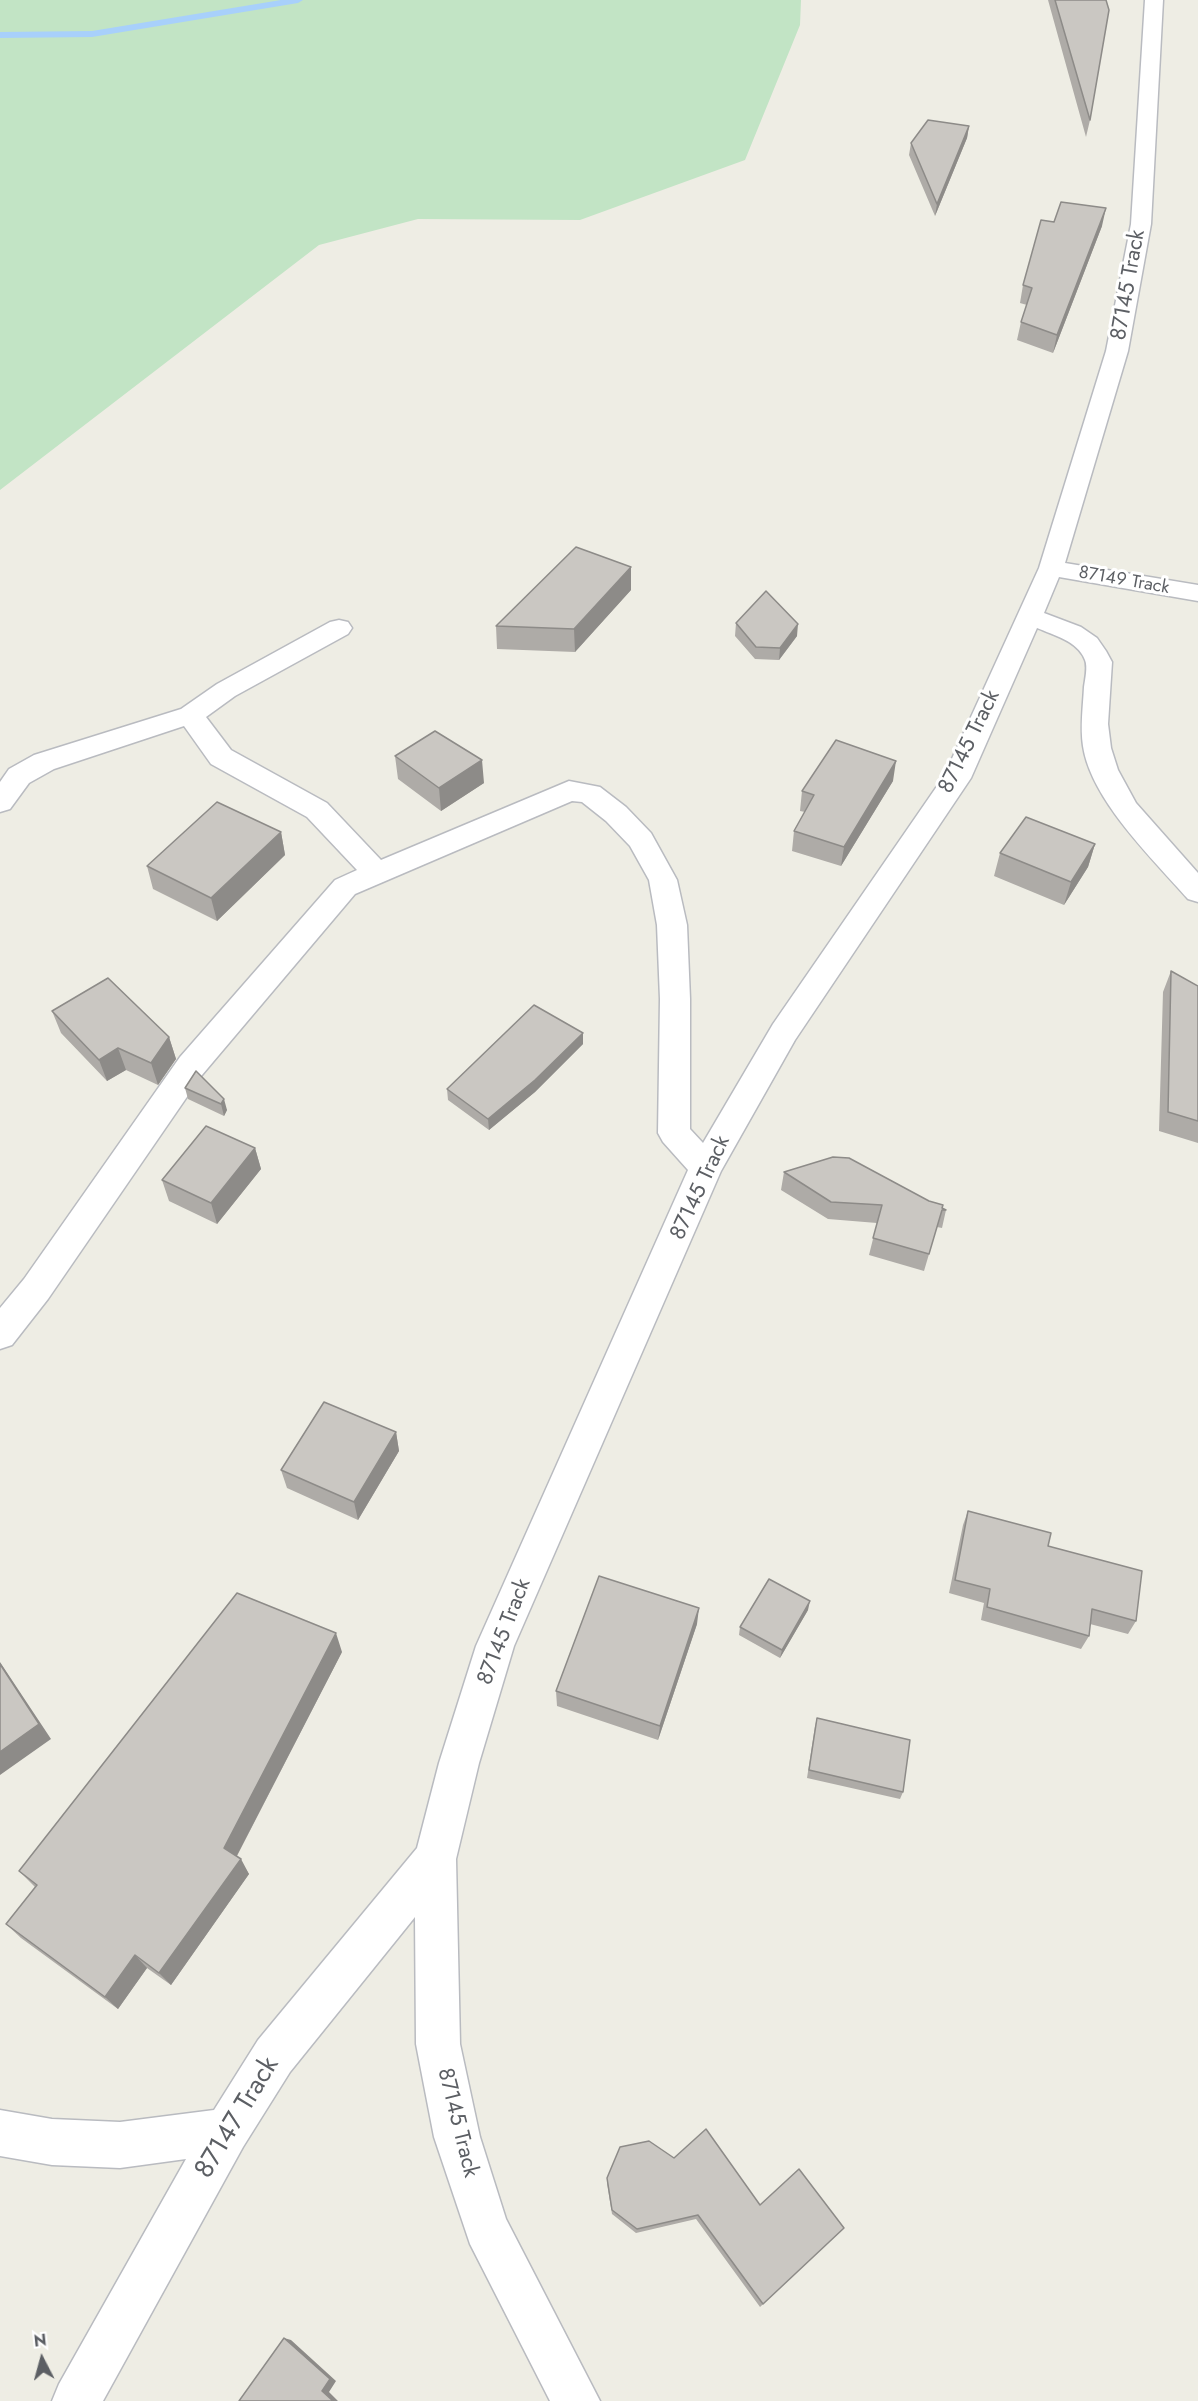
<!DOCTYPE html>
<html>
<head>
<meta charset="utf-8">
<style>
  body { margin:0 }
  #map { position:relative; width:1198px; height:2401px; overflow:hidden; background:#eeede4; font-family:Jost,sans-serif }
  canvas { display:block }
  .north { position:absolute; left:12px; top:2329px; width:60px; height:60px; -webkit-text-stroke:4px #fff; paint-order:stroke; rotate:354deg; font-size:16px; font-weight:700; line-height:24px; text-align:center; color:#5c5f64 }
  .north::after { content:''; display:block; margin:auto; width:21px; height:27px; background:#5c5f64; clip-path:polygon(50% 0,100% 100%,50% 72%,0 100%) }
</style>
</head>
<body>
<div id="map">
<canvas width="1198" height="2401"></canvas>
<div class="north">N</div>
</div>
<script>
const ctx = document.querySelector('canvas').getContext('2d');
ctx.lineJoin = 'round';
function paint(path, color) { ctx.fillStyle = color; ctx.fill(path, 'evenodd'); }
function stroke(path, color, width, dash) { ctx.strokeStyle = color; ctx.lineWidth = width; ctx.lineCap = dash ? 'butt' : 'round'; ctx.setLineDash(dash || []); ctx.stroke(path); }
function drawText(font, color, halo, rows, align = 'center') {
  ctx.font = font + ' Jost,sans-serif'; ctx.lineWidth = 6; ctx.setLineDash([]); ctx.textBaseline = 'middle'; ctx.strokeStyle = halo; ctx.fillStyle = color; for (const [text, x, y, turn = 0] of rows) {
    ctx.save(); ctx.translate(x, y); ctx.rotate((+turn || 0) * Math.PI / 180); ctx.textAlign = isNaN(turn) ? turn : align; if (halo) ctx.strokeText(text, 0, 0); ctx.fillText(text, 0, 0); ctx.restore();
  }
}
paint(new Path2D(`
  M0,0H801L800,25L745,160L580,220L418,219L319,245L0,490Z`), '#c2e4c5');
paint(new Path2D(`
  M281,0H303L298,3L92,37L0,38V32L92,31Z`), '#a8d0fb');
const street = new Path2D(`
  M1145,0H1163L1151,224L1128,351L1065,563L1198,585V601L1059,577L1044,613L1081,627L1097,638L1106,651L1112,662L1108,724L1111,748L1118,770L1136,803L1198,873V902L1188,899C1153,859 1091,800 1083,746C1080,727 1083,707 1084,687C1085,679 1088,667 1085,660C1078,641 1053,635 1037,628L971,778L795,1040L721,1171L514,1646L479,1763L456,1859L460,2044L480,2137L506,2219L600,2401H550L470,2244L434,2137L416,2044L415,1917L290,2072L243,2147L103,2401H52L59,2384L186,2159L120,2168L52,2165L0,2156V2110L52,2119L120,2122L214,2110L258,2040L417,1848L439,1763L476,1646L688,1170L663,1142L658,1133L660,999L657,925L649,880L630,846L606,821L582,802L572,801L355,894L202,1075L48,1299L12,1345L0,1349V1308L24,1279L180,1057L335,880L357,870L307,817L211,764L184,726L54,769L29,783L10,809L0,812V782L9,769L34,755L181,709L217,684L330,622L339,620L348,622L352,628L348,634L235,696L206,717L231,750L327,803L381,860L569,781L600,787L626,807L651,833L677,880L687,925L690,999V1129L703,1143L773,1024L944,776L1039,568L1106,351L1131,224Z`);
stroke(street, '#b9bbc0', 3);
paint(street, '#fff');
paint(new Path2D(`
  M1048,0H1106L1090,120L1086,137Z
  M969,126L967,138L935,216L909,155L911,143Z
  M1054,222L1102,226L1053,353L1017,340L1021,322L1027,305L1020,303L1023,285Z
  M631,590L575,652L497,649L496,626Z
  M736,623L797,636L779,660L755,659L735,636Z
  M395,756L484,783L441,811L398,779Z
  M893,781L841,866L792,851L794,831L805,812L800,811L802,791Z
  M281,832L285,855L217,921L153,889L147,866Z
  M1095,844L1088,867L1064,905L994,876L1000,853Z
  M1171,971L1198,986V1143L1159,1131L1163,992Z
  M52,1011L169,1037L176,1059L158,1085L126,1070L107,1081L61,1033Z
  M583,1033V1044L535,1092L489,1130L448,1100L447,1089Z
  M196,1071L227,1110L224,1116L188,1099L185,1088Z
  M255,1148L261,1169L217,1224L169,1201L162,1180Z
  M784,1172L942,1208L946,1210L942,1228L937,1227L924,1271L869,1255L877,1223L828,1219L781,1190Z
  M396,1432L399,1451L358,1520L287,1488L281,1470Z
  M968,1511L1048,1546L1136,1621L1128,1634L1090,1624L1089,1636L1081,1649L981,1620L984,1603L949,1593L963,1525Z
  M808,1610L780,1658L739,1635L740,1627Z
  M697,1624L658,1740L557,1706L556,1691Z
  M342,1652L237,1856L249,1874L171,1985L147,1968L118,2009L21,1938L6,1924L35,1887L19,1871Z
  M817,1718L903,1792L900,1799L807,1778L815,1726Z
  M674,2158L760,2205L844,2228L760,2307L696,2219L636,2233L612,2214L607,2183V2178Z`), '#aeaba7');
paint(new Path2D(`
  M969,126L967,138L935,216L937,204Z
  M1106,208L1102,226L1053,353L1057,335Z
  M631,567V590L575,652L574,629Z
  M798,624L797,636L779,660L780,648Z
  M482,760L484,783L441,811L439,788Z
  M896,761L893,781L841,866L844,847Z
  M281,832L285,855L217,921L211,898Z
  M1095,844L1088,867L1064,905L1071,882Z
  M583,1033V1044L535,1092L489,1130L488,1119Z
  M169,1037L176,1059L158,1085L151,1063Z
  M118,1048L126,1070L107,1081L99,1060Z
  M224,1099L227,1110L224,1116L221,1104Z
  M255,1148L261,1169L217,1224L211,1203Z
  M396,1432L399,1451L358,1520L354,1502Z
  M810,1601L808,1610L780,1658L782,1650Z
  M699,1608L697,1624L658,1740L660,1726Z
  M336,1633L342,1652L233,1863L224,1848Z
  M0,1662L51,1739L0,1775Z
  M241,1859L249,1874L171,1985L159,1973Z
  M135,1955L147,1968L118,2009L105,1997Z
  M284,2338L291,2340L336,2381L329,2392L338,2401H333L322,2391Z`), '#8d8b88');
const building = new Path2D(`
  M1055,0H1106L1109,10L1090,120Z
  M928,120L969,126L937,204L911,143Z
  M1061,202L1106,208L1057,335L1021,322L1032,288L1023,285L1041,220L1054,222Z
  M576,547L631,567L574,629L496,626Z
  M766,591L798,624L780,648L756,647L736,623Z
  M435,731L482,760L439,788L395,756Z
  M836,740L896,761L844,847L794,831L814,795L802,791Z
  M217,802L281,832L211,898L147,866Z
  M1026,817L1095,844L1071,882L1000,853Z
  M1171,971L1198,986V1121L1168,1112Z
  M108,978L169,1037L151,1063L118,1048L99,1060L52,1011Z
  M534,1005L583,1033L535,1080L488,1119L447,1089Z
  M196,1071L224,1099L221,1104L185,1088Z
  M206,1126L255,1148L211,1203L162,1180Z
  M833,1157L849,1158L929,1201L943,1205L942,1208L946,1210H942L929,1254L873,1238L882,1205L831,1202L784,1172Z
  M324,1402L396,1432L354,1502L281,1470Z
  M968,1511L1051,1533L1048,1546L1142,1571L1136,1621L1092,1609L1089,1636L987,1607L990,1589L955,1580Z
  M599,1576L699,1608L660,1726L556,1691Z
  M769,1579L810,1601L782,1650L740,1627Z
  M237,1593L336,1633L224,1848L241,1859L159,1973L135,1955L105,1997L6,1924L37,1885L19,1871Z
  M0,1664L39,1724L0,1752Z
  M817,1718L910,1740L903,1792L809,1770Z
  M706,2129L760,2205L799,2169L844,2228L763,2304L698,2215L637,2229L612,2210L607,2178L620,2147L649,2141L674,2158Z
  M284,2338L330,2379L322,2391L333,2401H239Z`);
paint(building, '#cac7c2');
stroke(building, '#8d8b88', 1.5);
drawText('18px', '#5c5f64', '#fff', [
  ["87149 Track",1124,581,10]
]);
drawText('22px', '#5c5f64', '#fff', [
  ["87145 Track",1129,285,-80],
  ["87145 Track",970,742,-64],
  ["87145 Track",701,1188,-65],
  ["87145 Track",505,1632,-69],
  ["87145 Track",457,2123,76]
]);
drawText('27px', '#5c5f64', '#fff', [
  ["87147 Track",238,2118,-59]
]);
</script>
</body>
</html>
